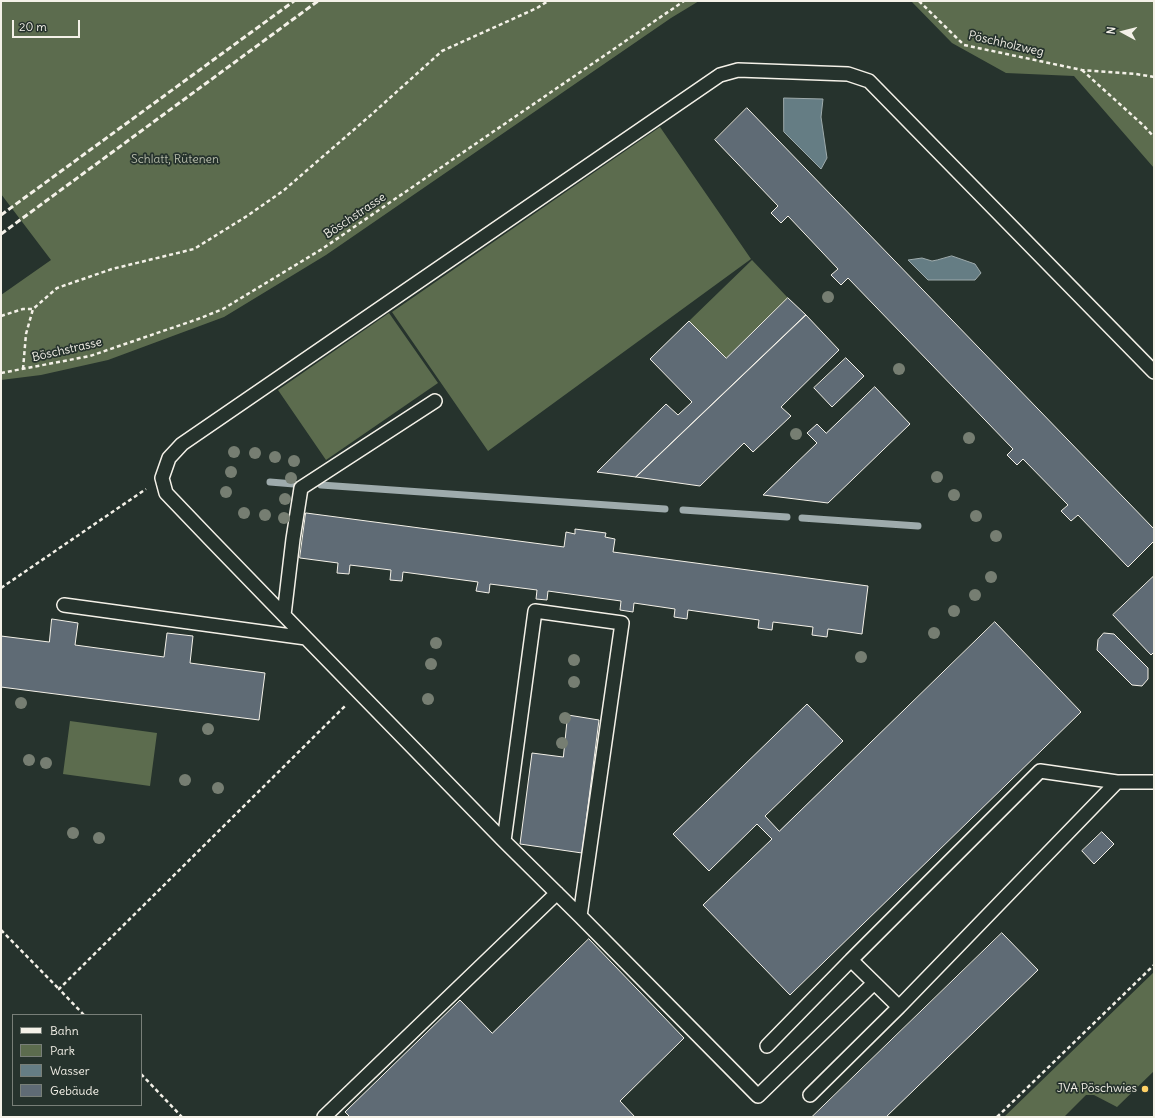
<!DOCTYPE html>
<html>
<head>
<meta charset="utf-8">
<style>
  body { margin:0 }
  #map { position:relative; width:1155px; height:1118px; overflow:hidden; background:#26332d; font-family:Delius,sans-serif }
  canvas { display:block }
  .frame { position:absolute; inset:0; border:2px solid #f4f1e8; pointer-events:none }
  .legend { position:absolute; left:12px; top:1014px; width:130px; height:92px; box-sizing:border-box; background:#26332d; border:1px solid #787f78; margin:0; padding:5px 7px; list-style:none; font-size:12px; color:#f4f1e8 }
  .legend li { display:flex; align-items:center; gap:8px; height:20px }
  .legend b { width:20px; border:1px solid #787f78 }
  .north { position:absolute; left:1103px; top:12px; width:40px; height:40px; -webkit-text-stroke:3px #26332d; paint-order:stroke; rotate:277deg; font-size:11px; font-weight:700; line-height:16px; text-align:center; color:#f4f1e8 }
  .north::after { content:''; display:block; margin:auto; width:14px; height:18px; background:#f4f1e8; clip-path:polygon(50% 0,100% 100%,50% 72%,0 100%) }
  .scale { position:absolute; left:12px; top:20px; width:68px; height:18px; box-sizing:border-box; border:2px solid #f4f1e8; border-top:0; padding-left:5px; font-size:12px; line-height:14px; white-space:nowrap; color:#f4f1e8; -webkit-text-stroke:3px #26332d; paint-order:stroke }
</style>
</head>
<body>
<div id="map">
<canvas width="1155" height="1118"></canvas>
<div class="frame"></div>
<ul class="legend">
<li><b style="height:5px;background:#f4f1e8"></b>Bahn</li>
<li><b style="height:11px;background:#5c6c4e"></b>Park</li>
<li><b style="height:11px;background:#657d84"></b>Wasser</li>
<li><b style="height:11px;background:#5f6b75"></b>Gebäude</li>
</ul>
<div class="north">N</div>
<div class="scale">20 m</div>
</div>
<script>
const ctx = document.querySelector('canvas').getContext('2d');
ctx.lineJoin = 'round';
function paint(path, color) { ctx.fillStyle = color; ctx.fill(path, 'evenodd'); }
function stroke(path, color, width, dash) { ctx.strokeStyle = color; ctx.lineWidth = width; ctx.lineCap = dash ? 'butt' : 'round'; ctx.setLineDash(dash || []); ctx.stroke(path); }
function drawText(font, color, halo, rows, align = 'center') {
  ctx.font = font + ' Delius,sans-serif'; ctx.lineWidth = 3.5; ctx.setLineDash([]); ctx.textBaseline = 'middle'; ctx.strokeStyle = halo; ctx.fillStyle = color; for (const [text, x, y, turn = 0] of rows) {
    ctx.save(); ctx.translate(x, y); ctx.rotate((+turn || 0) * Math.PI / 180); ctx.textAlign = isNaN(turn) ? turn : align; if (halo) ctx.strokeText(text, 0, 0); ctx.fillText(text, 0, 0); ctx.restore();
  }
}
paint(new Path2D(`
  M1,1H699L671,18L326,255L224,317L108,360L41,375L1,380V295L51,260L1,194Z
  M911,1H1154V168L1074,76L1006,73L952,43Z
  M660,127L751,259L488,451L392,312Z
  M752,260L788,298L726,358L689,321Z
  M389,313L438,383L326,460L278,390Z
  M70,721L157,733L150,786L63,774Z
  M1154,972V1071L1117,1107L1094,1095H1086L1064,1117H1004Z`), '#5c6c4e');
const water = new Path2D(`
  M784,98L823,99L821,117L827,158L821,169L784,132Z
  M952,256L975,264L981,273L975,280H928L908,260L922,258L932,261L937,260Z`);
paint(water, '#657d84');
stroke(water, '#9eabac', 1);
stroke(new Path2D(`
  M270,482L294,484
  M321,485L665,509
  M683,510L787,517
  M802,518L918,526`), '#9eabac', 7);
const building = new Path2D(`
  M747,108L1154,529V541L1128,567L1078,515L1071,521L1061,511L1068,505L1023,459L1017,465L1007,455L1013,449L848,278L841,285L831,275L838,269L788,216L781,223L771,213L778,206L715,140Z
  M788,298L806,315L636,477L597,472L666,404L678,415L692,402L650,359L689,321L726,358Z
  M806,315L839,350L781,407L791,416L753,452L744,443L700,486L636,477Z
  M846,358L864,376L832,407L814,388Z
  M875,387L910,424L828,503L763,495L817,443L807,433L817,424L826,433Z
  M306,513L564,547L566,532L575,534V529L606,533L605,537L615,539L613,552L868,586L862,634L828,629L827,637L812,635L813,627L773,622L772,630L758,628L759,620L688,610L687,619L674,617L675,609L634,603L633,612L620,610L621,601L548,591L547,600L536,599L537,590L490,584L489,593L476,591L478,582L403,572L402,581L390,580L391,570L350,565L349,574L337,573L338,563L300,558Z
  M1154,576V652L1151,655L1113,615Z
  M52,619L78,623L75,645L164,657L167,633L193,636L190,663L265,673L259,720L1,687V636L49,642Z
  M995,622L1081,712L790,995L703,905L772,839L757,824L709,871L673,834L807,704L843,741L765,816L779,831Z
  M1104,633L1114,634L1148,668V679L1142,686L1132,685L1097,650L1098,640Z
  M568,715L599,720L582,853L520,844L532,753L563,757Z
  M1102,832L1114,844L1094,864L1082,851Z
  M1002,933L1038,970L886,1117H812Z
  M589,939L684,1038L620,1101L635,1117H350L345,1112L460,1000L492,1033Z`);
paint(building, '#5f6b75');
stroke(building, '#f4f1e8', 1);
const lane = new Path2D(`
  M64,605L306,638L504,841L580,916L758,1096L874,983
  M284,615L293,539L301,488L435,401
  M306,638L211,540L166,493L162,478L169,458L182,444L720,75L738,70L848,74L869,81L1154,372
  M1117,782L899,1007L851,960L1040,771L1117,782H1154
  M504,841L535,611L622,623L580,916
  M767,1046L851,960
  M810,1095L899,1007
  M324,1117L557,893`);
stroke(lane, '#f4f1e8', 16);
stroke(new Path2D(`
  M919,1L964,45L1082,70L1136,74L1154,77
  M1082,70L1144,126L1154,137
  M1,316L23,309H33
  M23,369L26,334L33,309L57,288L112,269L194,249L247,216L283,191L372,114L442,51L537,8L548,1
  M1,373L90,356L198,319L223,309L322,249L684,1
  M1,588L146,489
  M1,930L59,989
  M84,1015L59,989L346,705
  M141,1074L182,1117
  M997,1117L1154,965`), '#f4f1e8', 2.5, [4, 3]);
stroke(lane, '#26332d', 13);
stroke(new Path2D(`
  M1,215L294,1
  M1,234L318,1`), '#f4f1e8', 3, [6, 3]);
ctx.fillStyle = '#767e72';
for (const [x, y] of [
  [828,297],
  [899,369],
  [796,434],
  [969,438],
  [234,452],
  [255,453],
  [275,457],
  [294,461],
  [231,472],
  [937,477],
  [291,478],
  [226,492],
  [954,495],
  [285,499],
  [244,513],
  [265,515],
  [976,516],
  [284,518],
  [996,536],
  [991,577],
  [975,595],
  [954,611],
  [934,633],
  [436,643],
  [861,657],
  [574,660],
  [431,664],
  [574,682],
  [428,699],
  [21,703],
  [565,718],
  [208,729],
  [562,743],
  [29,760],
  [46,763],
  [185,780],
  [218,788],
  [73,833],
  [99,838]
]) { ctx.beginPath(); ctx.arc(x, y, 6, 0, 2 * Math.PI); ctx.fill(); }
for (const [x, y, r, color] of [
  [1145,1089,4,"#ffd166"]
]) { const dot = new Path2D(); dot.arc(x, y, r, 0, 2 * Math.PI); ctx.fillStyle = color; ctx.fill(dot); stroke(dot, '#26332d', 1.5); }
drawText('12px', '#f4f1e8', '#26332d', [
  ["Pöschholzweg",1006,44,13],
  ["Böschstrasse",355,216,-34],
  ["Böschstrasse",67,350,-13]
]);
drawText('12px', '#b7bcaa', '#26332d', [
  ["Schlatt, Rütenen",175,160]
]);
drawText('12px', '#f4f1e8', '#26332d', [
  ["JVA Pöschwies",1137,1089]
], 'right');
</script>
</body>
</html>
